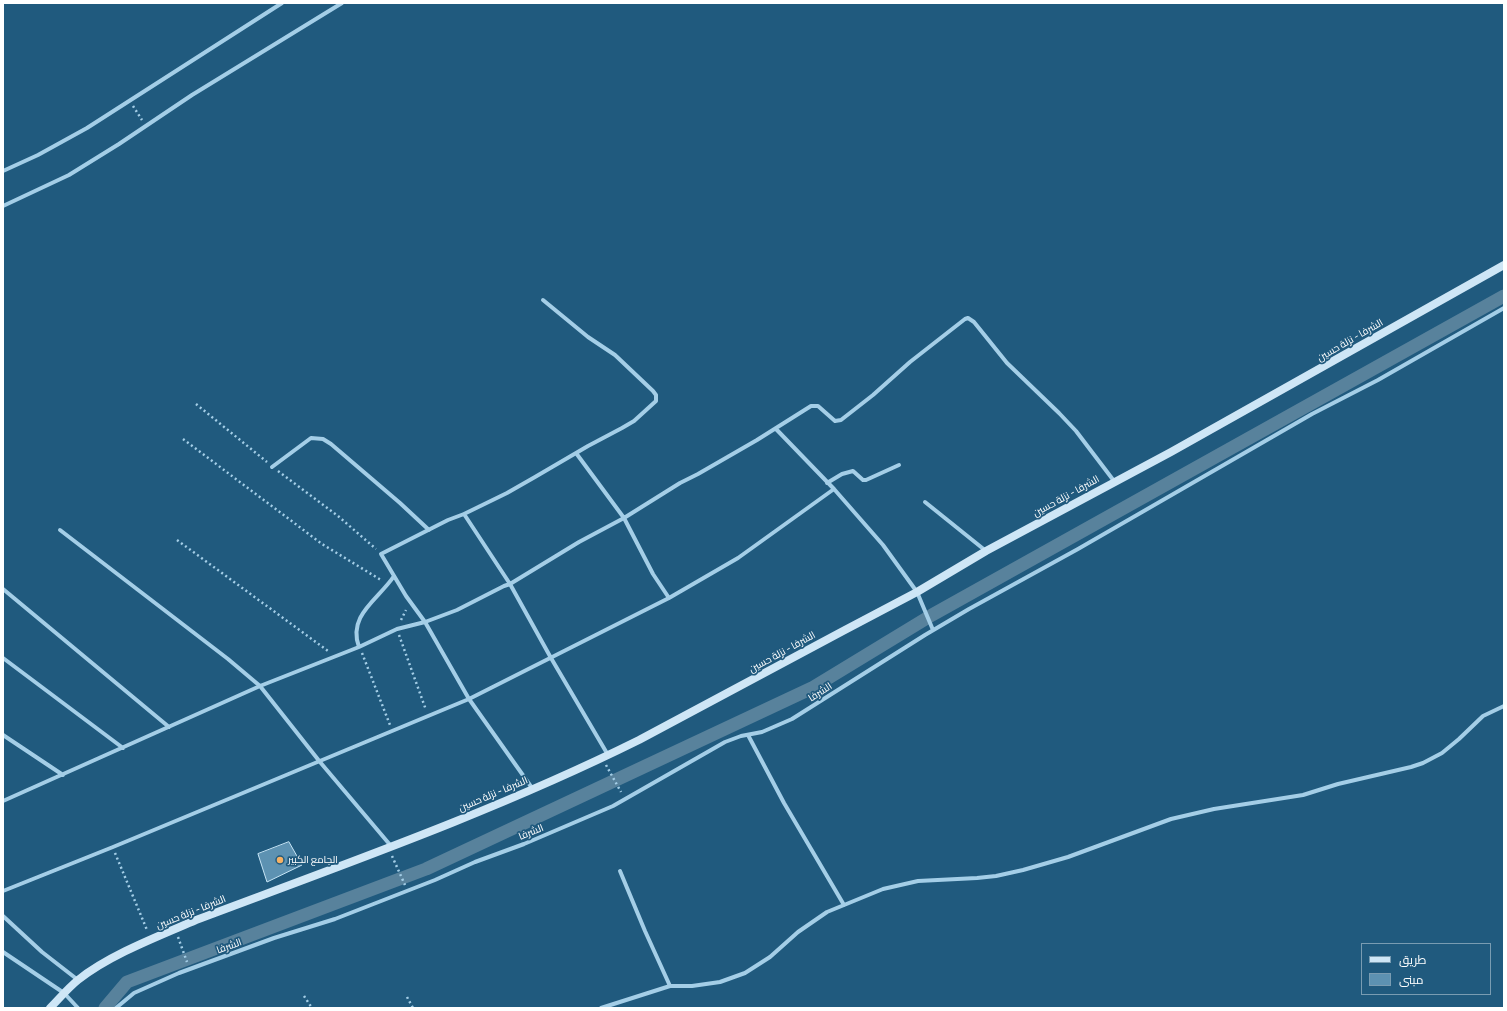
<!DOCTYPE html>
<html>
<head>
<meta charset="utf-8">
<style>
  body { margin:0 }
  #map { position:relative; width:1507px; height:1011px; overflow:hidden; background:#205a7e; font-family:Commissioner,Cairo,sans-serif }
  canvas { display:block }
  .frame { position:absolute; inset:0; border:4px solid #fff; pointer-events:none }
  .legend { position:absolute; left:1361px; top:943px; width:130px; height:52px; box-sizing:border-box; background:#205a7e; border:1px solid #799cb2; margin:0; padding:5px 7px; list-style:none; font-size:12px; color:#fff }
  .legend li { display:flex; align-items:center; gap:8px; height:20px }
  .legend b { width:20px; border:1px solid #799cb2 }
</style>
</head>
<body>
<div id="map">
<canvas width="1507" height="1011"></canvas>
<div class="frame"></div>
<ul class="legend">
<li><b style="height:5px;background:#cee6f6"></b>طريق</li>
<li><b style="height:11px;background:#5d92b2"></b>مبنى</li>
</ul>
</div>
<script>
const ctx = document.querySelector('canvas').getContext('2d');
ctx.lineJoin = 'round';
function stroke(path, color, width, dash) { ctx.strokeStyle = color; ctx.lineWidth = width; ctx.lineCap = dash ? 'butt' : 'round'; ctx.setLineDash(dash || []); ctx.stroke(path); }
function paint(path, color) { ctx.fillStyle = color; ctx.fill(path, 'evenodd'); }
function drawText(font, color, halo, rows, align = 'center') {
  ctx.font = font + ' Commissioner,Cairo,sans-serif'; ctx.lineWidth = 3.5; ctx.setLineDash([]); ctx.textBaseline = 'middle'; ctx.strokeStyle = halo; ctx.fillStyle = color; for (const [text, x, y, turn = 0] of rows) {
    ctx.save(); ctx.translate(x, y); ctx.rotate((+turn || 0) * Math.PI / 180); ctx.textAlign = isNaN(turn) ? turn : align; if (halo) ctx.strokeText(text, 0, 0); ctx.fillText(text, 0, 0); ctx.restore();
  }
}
stroke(new Path2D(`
  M105,1008L127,982L426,869L812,688L932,615L1504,296`), '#58829c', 13);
const building = new Path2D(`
  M289,842L302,865L267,882L258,854Z`);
paint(building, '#5d92b2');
stroke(building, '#c7e5f6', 1);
stroke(new Path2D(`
  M133,106L142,120
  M196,404L267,462
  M183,439L322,544L381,580
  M278,471L338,516L376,549
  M177,540L328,651
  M401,620L406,610
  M399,635L426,710
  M362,653L390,725
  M606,765L621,792
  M115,853L147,930
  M392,856L405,885
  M178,937L187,962
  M304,996L312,1008
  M407,997L413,1008`), '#a4cee7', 2.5, [2, 3]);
stroke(new Path2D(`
  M3,171L38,155L87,128L282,3
  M3,206L69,175L119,144L192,95L342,3
  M776,429L834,489L883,545L917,592L933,630
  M576,453L624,518L653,574L669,598
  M272,467L311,438L323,439L331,444L400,503L429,530
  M827,483L842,474L853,471L863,480H866L899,465
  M925,502L986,551
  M464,514L510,584L551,658L608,755
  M60,530L228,659L260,686L320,762L391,846
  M3,589L169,727
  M359,647C347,615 379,599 394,576
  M3,658L123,748
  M3,735L63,775
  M748,735L784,803L844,905
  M532,788L469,699L425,622L406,596L381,554L448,520L464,514L507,493L535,477L588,446L622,428L634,421L656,401V395L653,391L615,355L588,337L543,300
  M3,801L260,686L359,647L397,629L425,622L457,610L504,586L510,584L579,542L624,518L680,483L698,474L757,440L811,406H818L835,421L841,420L873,395L910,362L965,319L968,318L974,322L1007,363L1059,413L1076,431L1114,481
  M620,871L645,931L670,986
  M3,891L113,847L469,699L669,598L738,558L834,489
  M3,916L42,952L78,980
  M3,952L64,993L78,1008
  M116,1008L134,993L179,973L274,938L335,919L435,880L475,862L524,844L613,806L725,742L741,736L762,732L792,719L925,635L969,609L1078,549L1312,414L1378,380L1504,308
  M601,1008L670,986H692L720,982L745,973L770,957L798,932L827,912L883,889L918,881L977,878L996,876L1023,870L1068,857L1171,819L1214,809L1303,795L1338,784L1411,767L1423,763L1442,753L1459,739L1483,716L1504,706`), '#a4cee7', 4);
stroke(new Path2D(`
  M50,1008C59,999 68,988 78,980C109,955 159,936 196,920C345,864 496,811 639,740L843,631L917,592L986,551L1171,452L1504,265`), '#cee6f6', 8);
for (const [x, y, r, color] of [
  [280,860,4,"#f5b164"]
]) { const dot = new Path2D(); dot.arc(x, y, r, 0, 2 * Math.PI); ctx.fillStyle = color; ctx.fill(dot); stroke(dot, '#205a7e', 1.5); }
drawText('10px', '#fff', '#205a7e', [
  ["الشرفا - نزلة حسين",1350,340,-30],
  ["الشرفا - نزلة حسين",1066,496,-29],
  ["الشرفا - نزلة حسين",782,652,-29],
  ["الشرفا",820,692,-33],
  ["الشرفا - نزلة حسين",493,794,-23],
  ["الشرفا",531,832,-22],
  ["الشرفا - نزلة حسين",191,912,-22],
  ["الشرفا",229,946,-20]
]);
drawText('10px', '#fff', '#205a7e', [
  ["الجامع الكبير",288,860]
], 'left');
</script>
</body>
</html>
